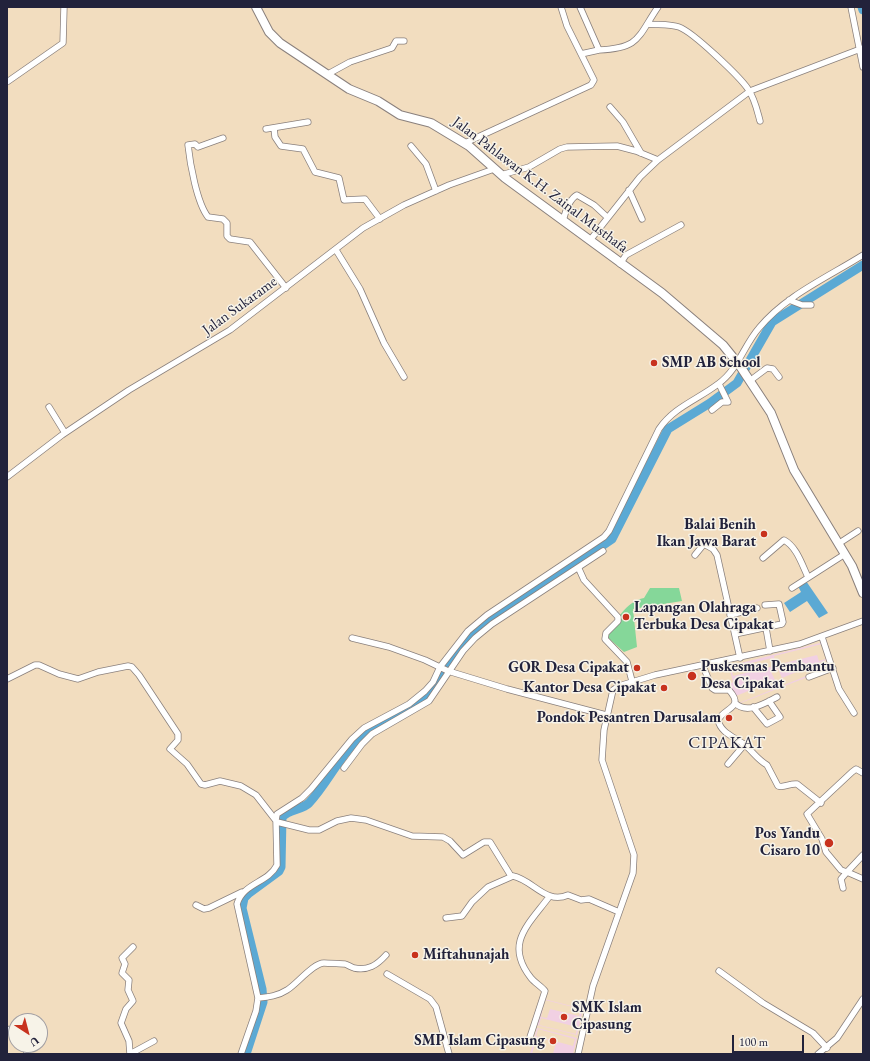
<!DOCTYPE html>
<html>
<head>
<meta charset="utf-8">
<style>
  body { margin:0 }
  #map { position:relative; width:870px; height:1061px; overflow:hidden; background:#f2ddbf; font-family:"EB Garamond",serif }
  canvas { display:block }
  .frame { position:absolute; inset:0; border:8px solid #22223b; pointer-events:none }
  .north { position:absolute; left:8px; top:1013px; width:40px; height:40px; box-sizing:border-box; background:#f7f3e8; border:1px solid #a29fa3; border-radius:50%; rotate:144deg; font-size:11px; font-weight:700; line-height:16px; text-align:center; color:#22223b }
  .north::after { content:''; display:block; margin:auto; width:14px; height:18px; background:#c8321e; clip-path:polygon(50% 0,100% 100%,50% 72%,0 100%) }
  .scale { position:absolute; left:732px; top:1035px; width:72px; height:18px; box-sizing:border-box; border:2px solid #22223b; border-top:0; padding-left:5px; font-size:12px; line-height:14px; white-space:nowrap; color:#22223b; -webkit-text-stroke:3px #f7f3e8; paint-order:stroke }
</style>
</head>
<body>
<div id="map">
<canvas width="870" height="1061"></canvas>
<div class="frame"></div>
<div class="north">U</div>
<div class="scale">100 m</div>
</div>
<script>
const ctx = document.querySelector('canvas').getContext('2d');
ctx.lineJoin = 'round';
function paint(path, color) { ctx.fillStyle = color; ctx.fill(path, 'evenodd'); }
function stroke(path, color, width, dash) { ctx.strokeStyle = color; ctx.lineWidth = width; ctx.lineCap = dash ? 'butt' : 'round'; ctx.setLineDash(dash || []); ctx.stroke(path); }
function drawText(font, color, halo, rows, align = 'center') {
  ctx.font = font + ' "EB Garamond",serif'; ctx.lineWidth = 3; ctx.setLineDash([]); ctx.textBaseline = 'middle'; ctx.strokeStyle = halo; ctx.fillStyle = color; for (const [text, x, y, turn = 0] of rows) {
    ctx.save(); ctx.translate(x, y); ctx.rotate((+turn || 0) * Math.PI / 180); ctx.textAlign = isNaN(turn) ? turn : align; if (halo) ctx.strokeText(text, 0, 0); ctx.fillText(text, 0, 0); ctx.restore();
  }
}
paint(new Path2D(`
  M824,642L831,668L738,704L730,684L733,682L729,666ZM822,644L826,659L819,661L817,655L776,665L774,656ZM772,658L774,666L733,676L731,668ZM826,660L829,667L739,703L736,696L775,680L771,672L778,669L782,678Z
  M544,999L583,1009L577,1035L537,1025ZM545,1000L581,1009L579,1016L550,1009L547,1018L541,1017ZM541,1018L577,1027L576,1034L539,1025Z
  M537,1028L577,1038L573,1054H553L556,1042L537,1037L532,1054H530ZM538,1029L575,1039L573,1046L536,1036Z`), '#f1d0e3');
paint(new Path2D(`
  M650,588H679L682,601L633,609L637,647L624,652L605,635C616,622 626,601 644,598Z`), '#85d799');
paint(new Path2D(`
  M806,581L828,613L819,618L807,601L790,612L784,603L801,592L798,586Z`), '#5ba9d4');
stroke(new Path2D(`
  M862,7L863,10
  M246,1054L263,1002L262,989L242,908L244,898L249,893L279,871L281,867L282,817C289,809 302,810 309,803C328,783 340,754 362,735C380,719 406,713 426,699L469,636L612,539L668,429L710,403L737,383L772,322L863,265`), '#5ba9d4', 9);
const street = new Path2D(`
  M561,7L567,26L581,54
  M851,7L863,67
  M648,24C658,25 670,24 679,27C693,32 740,77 748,89C755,99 757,110 760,121
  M599,50C640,48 637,38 658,7
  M328,74L350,62L392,48L396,41H404
  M7,82L63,43L64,7
  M610,107L623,122L641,153
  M274,128L275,137L281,146L303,149L315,172L339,178L344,200L365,199L380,219
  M266,129L308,122
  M223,138L198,147L195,144L188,145C190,164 197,203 208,217L223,219L227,223V236L230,239L250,242L286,288
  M465,143L591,85L594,80L581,54L599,50L580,7
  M411,146L426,164L436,191
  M501,175L529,167L560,149L567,147L617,146L636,151L658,160
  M629,190L642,219
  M563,221C565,213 569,199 577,195L594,205L607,217
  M591,239L640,177L658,160L750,91L863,48
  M336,250L360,289L384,343L404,377
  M620,264L626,255L681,225
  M789,300L802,305H811
  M751,380L767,368L773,369L779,377
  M49,407L65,433
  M712,410L722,402H728L719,384
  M7,477L62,435L129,390L230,330L363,228L404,205L449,185L494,169
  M838,544L858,531
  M695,555L704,544L713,549L717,555L740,658
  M763,558L784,540C797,547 802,565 808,577
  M579,569L584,580L618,617V621L606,633L605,639L627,662L632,681
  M792,588L845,554
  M730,615L757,608
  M766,628L770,651
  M735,634L782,624L783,622L779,604L765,605
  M822,637L839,689L854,713
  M352,638L389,647L425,660L448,671L507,689L606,715
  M703,666L712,688L715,690H729C745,708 725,707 718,720C721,734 736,737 746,746C754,753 757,759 767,765L778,786C785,788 790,783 797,784L821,803
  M809,677L833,668
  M7,679L35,665H39L59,674L78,679L98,672L128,666L132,667L139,675L178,734V740L170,749L187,764L201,784L205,785L220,781L241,786L256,795L277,822L309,830H319L337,821L351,818L366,820L412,836L443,837L450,841L463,855L484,842H490L511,876
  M735,703C747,715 765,703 777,697
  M753,707L767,724L780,717L769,701
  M728,764L745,744
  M344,768L362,744L372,734L429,701L463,651L475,638L492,624L603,551
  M863,855L847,872L863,879
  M847,872L841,870L826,852L822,839L807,814L852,772L856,769L863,773
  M843,888L841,879L847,872
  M196,905L204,909L209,908L242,892
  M446,918L462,916L472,902L488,887L513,876C533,880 546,905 568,895L581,900L589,899L619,912
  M719,971L763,1003L813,1033L827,1048
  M387,974L430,999L436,1007L449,1054
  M258,998C268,997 278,996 287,990C297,984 313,963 324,963C327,963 343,964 345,964C348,965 351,967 354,968C368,971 377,965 386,955
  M7,1029L16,1037
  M530,1037L545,991C541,986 535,983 531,978C504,944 528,925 549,897
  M23,1045L28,1054
  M130,1054L129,1041L121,1023L126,1009L133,1001L128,990L129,980L122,973L125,964L122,958L133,947
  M130,1054L154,1041
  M241,1054L256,1011L258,998L237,904C243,883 268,883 277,865L276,820L277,814L302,798L311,789L352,739L364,728L409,704L425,691L433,682L440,667L468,631L487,615L604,537L609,531L659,429C674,407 697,400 718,384C738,370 744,345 759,328C785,296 828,277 863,255
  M578,1054L593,986L633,873L634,855L602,760L604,730L613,690L619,686L655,675L800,644L863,621
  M818,1054L837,1038L863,999`);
const secondary = new Path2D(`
  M256,7L269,32L280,43L349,89L378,101L400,115L431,123L469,146L505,178L662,293L723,345L740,366L771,413L794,470L852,566L863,593`);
stroke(street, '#8a807d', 7);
stroke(secondary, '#8a807d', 10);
stroke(street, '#fff', 5.5);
stroke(secondary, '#fff', 8);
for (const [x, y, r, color] of [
  [654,363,4,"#c8321e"],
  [764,534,4,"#c8321e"],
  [626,617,4,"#c8321e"],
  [637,668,4,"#c8321e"],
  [692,676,5,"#c8321e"],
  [664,688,4,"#c8321e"],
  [729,718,4,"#c8321e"],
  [829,843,5,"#c8321e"],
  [415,955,4,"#c8321e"],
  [564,1017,4,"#c8321e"],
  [553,1041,4,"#c8321e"]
]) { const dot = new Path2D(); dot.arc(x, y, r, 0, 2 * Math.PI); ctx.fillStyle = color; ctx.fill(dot); stroke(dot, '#f7f3e8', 1.5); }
drawText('15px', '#22223b', '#f7f3e8', [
  ["Jalan Pahlawan K.H. Zainal Musthafa",540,185,37],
  ["Jalan Sukarame",240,306,-36]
]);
drawText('bold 15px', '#22223b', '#f7f3e8', [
  ["SMP AB School",662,363,"left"],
  ["Balai Benih",756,525],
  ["Ikan Jawa Barat",756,542],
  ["Lapangan Olahraga",634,608,"left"],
  ["Terbuka Desa Cipakat",634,625,"left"],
  ["Puskesmas Pembantu",701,667,"left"],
  ["Desa Cipakat",701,684,"left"],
  ["GOR Desa Cipakat",629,668],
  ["Kantor Desa Cipakat",656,688],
  ["Pondok Pesantren Darusalam",721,718],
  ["Pos Yandu",820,834],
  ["Cisaro 10",820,851],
  ["Miftahunajah",423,955,"left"],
  ["SMK Islam",572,1008,"left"],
  ["Cipasung",572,1025,"left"],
  ["SMP Islam Cipasung",545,1041]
], 'right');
ctx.letterSpacing = '1px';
drawText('17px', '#22223b', '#f7f3e8', [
  ["CIPAKAT",727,743]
]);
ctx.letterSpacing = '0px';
</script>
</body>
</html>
